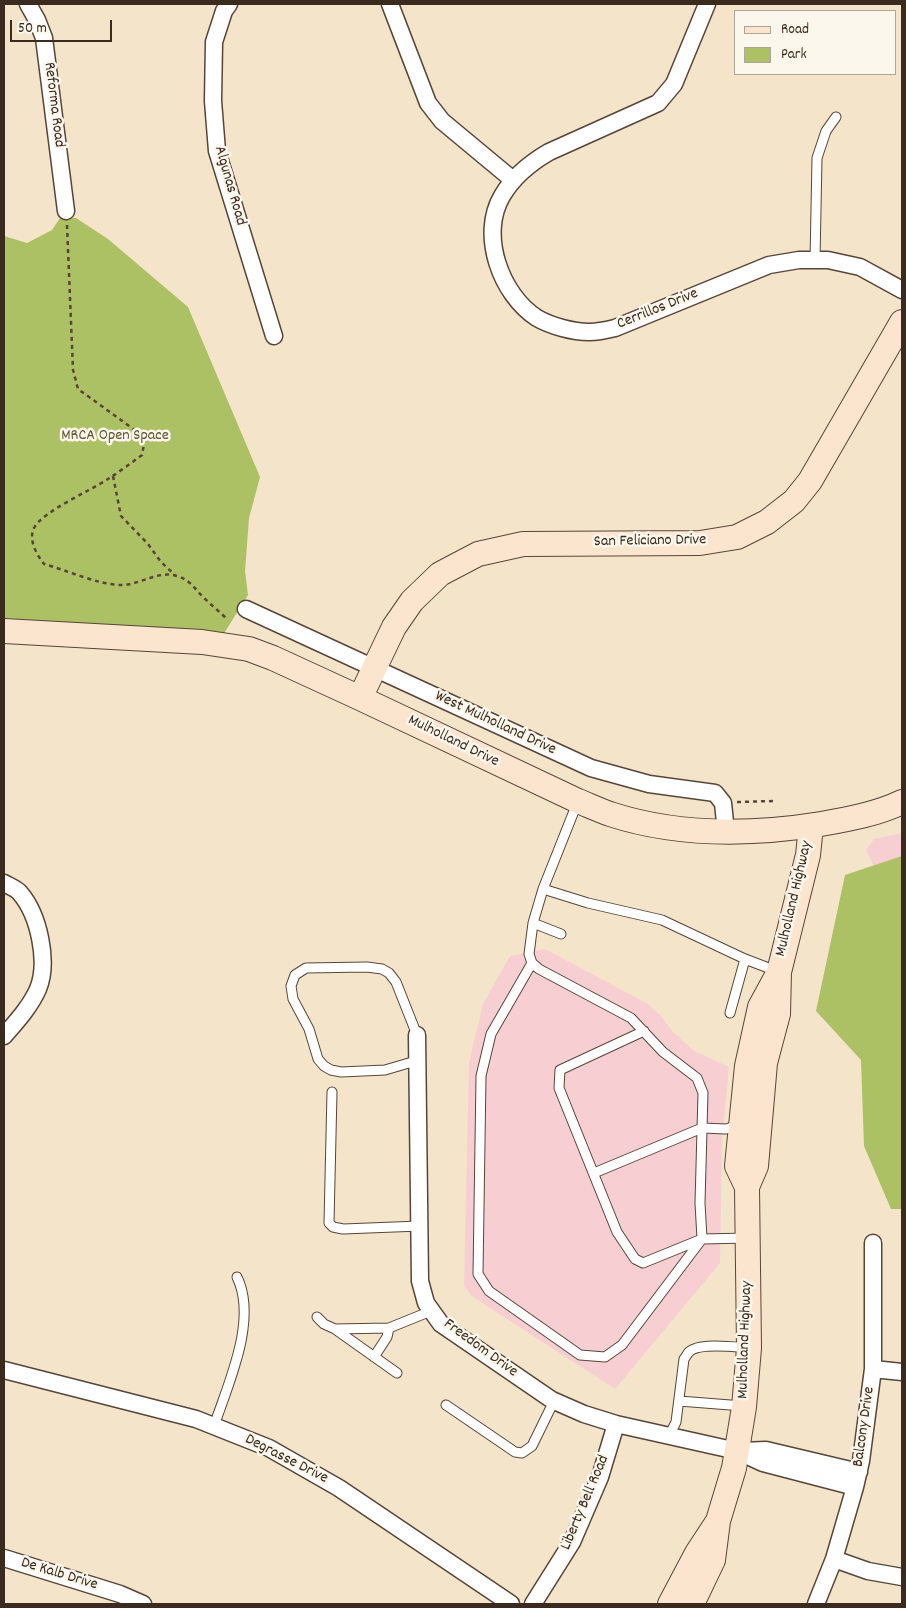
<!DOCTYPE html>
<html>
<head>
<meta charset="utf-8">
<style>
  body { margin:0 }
  #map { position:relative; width:906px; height:1608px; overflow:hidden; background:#f4e4ca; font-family:Dekko,sans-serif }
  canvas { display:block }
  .frame { position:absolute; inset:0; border:5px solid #3b2a1e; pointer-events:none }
  .legend { position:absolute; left:734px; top:10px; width:162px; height:65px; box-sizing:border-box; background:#fbf7ec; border:1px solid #aea59a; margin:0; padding:6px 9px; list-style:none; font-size:15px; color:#3b2a1e }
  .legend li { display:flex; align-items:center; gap:10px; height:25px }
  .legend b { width:25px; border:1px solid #aea59a }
  .scale { position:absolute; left:10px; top:20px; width:102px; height:22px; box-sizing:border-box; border:2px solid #3b2a1e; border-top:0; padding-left:6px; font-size:15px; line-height:18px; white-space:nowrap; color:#3b2a1e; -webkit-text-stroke:4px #fbf7ec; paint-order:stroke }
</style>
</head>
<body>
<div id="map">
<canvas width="906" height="1608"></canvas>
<div class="frame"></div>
<ul class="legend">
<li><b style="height:6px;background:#fce5cf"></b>Road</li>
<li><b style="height:14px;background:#acc064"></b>Park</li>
</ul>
<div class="scale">50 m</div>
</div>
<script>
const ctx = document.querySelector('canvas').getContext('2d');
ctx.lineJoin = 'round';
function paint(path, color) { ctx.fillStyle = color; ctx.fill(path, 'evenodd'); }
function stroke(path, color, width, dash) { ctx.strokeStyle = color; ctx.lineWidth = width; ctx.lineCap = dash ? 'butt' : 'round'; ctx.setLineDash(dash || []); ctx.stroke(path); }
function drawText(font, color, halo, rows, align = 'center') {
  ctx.font = font + ' Dekko,sans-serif'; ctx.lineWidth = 5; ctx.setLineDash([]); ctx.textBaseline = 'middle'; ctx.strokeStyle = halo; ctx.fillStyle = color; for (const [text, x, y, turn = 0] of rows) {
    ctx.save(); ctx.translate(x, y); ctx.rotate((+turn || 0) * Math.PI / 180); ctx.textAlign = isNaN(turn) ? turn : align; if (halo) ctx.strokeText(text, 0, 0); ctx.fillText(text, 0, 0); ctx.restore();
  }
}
paint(new Path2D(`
  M902,833V921L866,850L874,839Z
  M545,949L648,1004L660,1015L673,1032L694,1051L729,1067L722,1139L720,1263L615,1389L473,1297L464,1286L469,1063L483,1004L510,956Z`), '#f7cfd2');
paint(new Path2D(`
  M60,218H76L108,239L188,307L260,477L249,518L245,571L248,595L223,635L4,618V236L27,243L52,230Z
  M902,856V1209H891L864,1146L861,1060L816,1011L845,875Z`), '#acc064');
const lane = new Path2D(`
  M815,260L817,158L826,131L836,117
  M543,889L588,903L662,920L745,959L779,972
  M533,923L561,934
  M532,963L491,1034L481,1076L478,1274L489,1291L580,1355L605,1357L622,1345L702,1239L700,1203L703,1093L697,1078L663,1052L631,1018L539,969L532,963L529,954L533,923L543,889L578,801
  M730,1013L745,959
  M644,1031L560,1070L559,1088L617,1232L635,1259L643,1263L702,1239L748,1238
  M417,1035L396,982L389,973L382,969L367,967L306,968L295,975L291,986L293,999L309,1029L318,1059L324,1066L331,1070L341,1072L385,1070L419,1060
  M332,1092L329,1223L333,1227L343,1229L420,1226
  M594,1173L702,1128L726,1129L739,1125
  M317,1317L324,1324L335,1329L389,1328L431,1311
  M335,1329L397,1373
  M374,1357L387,1337L389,1328
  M679,1401L743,1406
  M446,1405L515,1452L522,1453L532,1446L554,1401
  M214,1426C228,1384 258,1320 237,1277
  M669,1436L676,1422L684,1359C686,1357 687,1354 689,1352C699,1342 735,1347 749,1348`);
const street = new Path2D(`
  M28,4L37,20L44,38L66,211
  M229,4L224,11L214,42L213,101L217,151L274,336
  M390,4L428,103L442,121L513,180
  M707,4L674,84L658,103L549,152C530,163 513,177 502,196C479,235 501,295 537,318C551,326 573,332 589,332C597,332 607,330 615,328L769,265L799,260H828L860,267L902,290
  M246,609L591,768L649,784L715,793L723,803L726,832
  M4,883C9,886 17,889 20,893C39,915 49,962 38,989C30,1007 17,1021 4,1036
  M417,1035L420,1281L426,1303L441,1324L552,1400L584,1414L616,1424L737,1451L763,1463L855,1487
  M873,1369L902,1372
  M4,1370L196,1419L269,1448L339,1488L511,1604
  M741,1451L766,1450L859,1472
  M4,1558L120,1594L143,1604
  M834,1559L868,1571L902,1577
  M533,1604L572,1542L600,1477L616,1424
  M816,1604L834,1559L855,1487L861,1461L873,1369V1243`);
const secondary = new Path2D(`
  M4,631L202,642L249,649L273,658L360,698L578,801C588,805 599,810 610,814C677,836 752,835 821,824C849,819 877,814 902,802
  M360,698L394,627L412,601L440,574L478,554L523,544L700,543L737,537L767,522L794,501L810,481L902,322
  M747,1187L756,1166L765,1063L778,1014L779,972L808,855L811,826
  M670,1604L697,1553L716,1524
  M692,1604L713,1560L718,1521L734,1468L744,1407L749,1348L747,1187L737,1166L747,1066L760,1007L779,972`);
stroke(lane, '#574638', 11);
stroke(street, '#574638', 19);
stroke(secondary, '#574638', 26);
stroke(new Path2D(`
  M67,225L73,370L78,389L143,436L144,444L142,455C131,463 119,472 108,479C90,491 43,511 34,528C28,540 37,555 44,564C66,570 99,585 121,585C140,585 158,570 177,576C190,580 194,588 203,597C211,605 220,612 228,620
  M113,476L121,516L148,544L161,562L175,575
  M737,802L775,801`), '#574638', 2.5, [4, 4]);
stroke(lane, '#fff', 9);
stroke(street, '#fff', 16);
stroke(secondary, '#fce5cf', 24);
drawText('16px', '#3b2a1e', '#fbf7ec', [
  ["Reforma Road",53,105,83],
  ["Algunas Road",229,186,74],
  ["Cerrillos Drive",658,310,-22],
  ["San Feliciano Drive",650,542,-1],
  ["West Mulholland Drive",495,724,25],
  ["Mulholland Drive",453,742,26],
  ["Mulholland Highway",795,899,-77],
  ["Mulholland Highway",746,1340,-88],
  ["Freedom Drive",480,1349,36],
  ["Balcony Drive",865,1427,-82],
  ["Degrasse Drive",286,1460,27],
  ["Liberty Bell Road",586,1503,-67],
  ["De Kalb Drive",59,1575,17]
]);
drawText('16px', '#5d5733', '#fbf7ec', [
  ["MRCA Open Space",115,437]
]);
</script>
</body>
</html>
